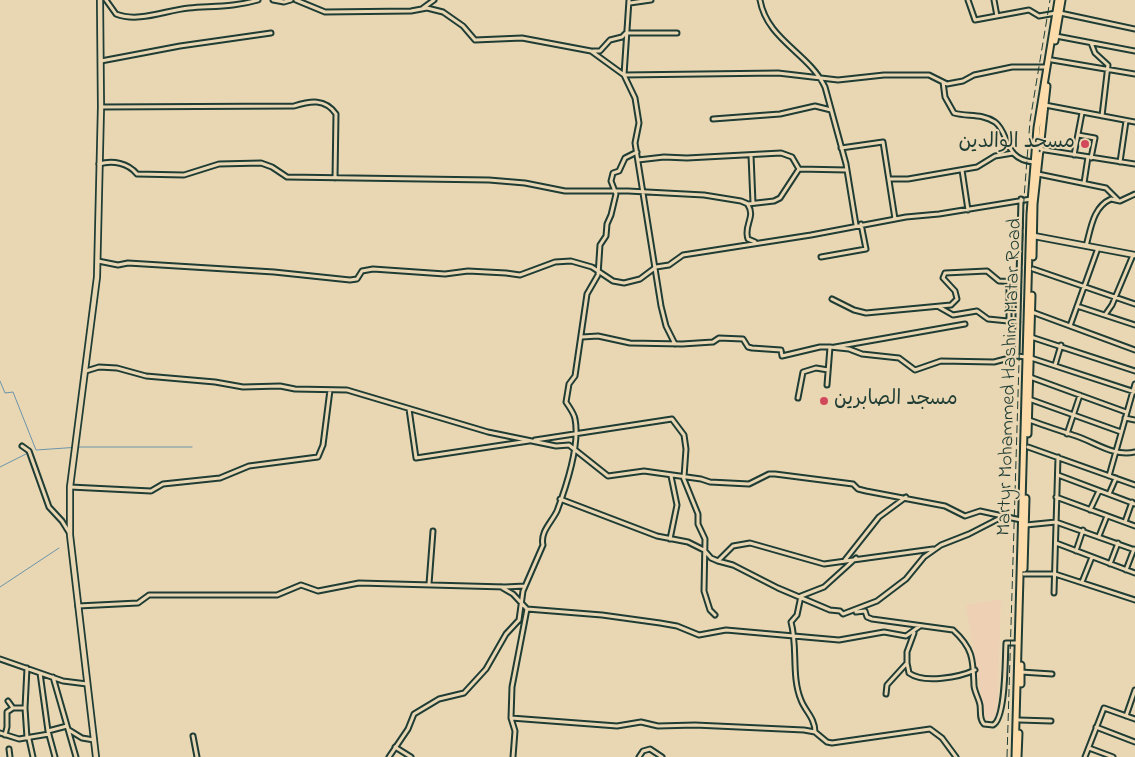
<!DOCTYPE html>
<html>
<head>
<meta charset="utf-8">
<style>
  body { margin:0 }
  canvas { display:block; background:#e9d7b4 }
</style>
</head>
<body>
<canvas width="1135" height="757"></canvas>
<script>
const ctx = document.querySelector('canvas').getContext('2d');
ctx.lineJoin = 'round';
function paint(path, color) { ctx.fillStyle = color; ctx.fill(path, 'evenodd'); }
function stroke(path, color, width, dash) { ctx.strokeStyle = color; ctx.lineWidth = width; ctx.lineCap = dash ? 'butt' : 'round'; ctx.setLineDash(dash || []); ctx.stroke(path); }
function drawText(font, color, halo, rows, align = 'center') {
  ctx.font = font + ' "Indie Flower","Playpen Sans Arabic",sans-serif'; ctx.lineWidth = 4; ctx.setLineDash([]); ctx.textBaseline = 'middle'; ctx.strokeStyle = halo; ctx.fillStyle = color; for (const [text, x, y, turn = 0] of rows) {
    ctx.save(); ctx.translate(x, y); ctx.rotate((+turn || 0) * Math.PI / 180); ctx.textAlign = isNaN(turn) ? turn : align; if (halo) ctx.strokeText(text, 0, 0); ctx.fillText(text, 0, 0); ctx.restore();
  }
}
paint(new Path2D(`
  M1001,599L997,717L985,719L966,605Z`), '#eed0b5');
stroke(new Path2D(`
  M0,381L5,393L13,392L36,450L80,447H192
  M0,467L28,453
  M0,587L59,548`), '#6b93aa', 1);
const street = new Path2D(`
  M106,0L116,14C139,23 166,10 189,8C213,6 235,7 258,0
  M273,0L284,2L291,0
  M296,0L325,12L411,11L427,8L443,12L463,26L475,40L522,38L591,51L624,75L778,73L838,80L884,75H929L947,84L963,81L974,75L1012,67H1047
  M629,0L624,75L635,98L639,123L635,143L661,306L666,326L675,344
  M760,0C767,40 809,53 825,87L846,164L856,225
  M968,0L975,20L1029,10L1039,16L1056,13
  M994,0L997,16
  M630,3L651,0
  M423,8L434,0
  M1060,13L1135,29
  M1056,36L1135,51
  M1091,43L1095,53L1108,65L1102,116
  M593,51H600L610,40L622,37L626,33H677
  M1052,60L1135,74
  M101,61L180,46L271,33
  M943,82L945,97L954,113C968,117 981,113 995,122C1010,133 1003,160 1034,162
  M1045,105L1135,122
  M101,107L294,106C310,101 325,98 336,114L335,178
  M713,119L780,114L815,106L831,110
  M1078,135L1095,138L1091,158
  M841,148L883,142L895,219
  M1039,149L1135,164
  M751,155L753,203
  M1074,155L1082,113
  M638,160L664,157L687,158L781,153L792,157L799,169
  M1120,162L1126,121
  M99,164C113,160 128,163 137,174L184,175L219,164L261,163L272,167L287,177L489,180L525,183L565,191H628L704,195L741,201L748,204L774,201L780,198L799,169L847,170
  M962,170L968,210
  M1038,174L1106,188L1118,200
  M890,179H908L977,167L995,156L1013,153
  M1084,183L1088,157
  M748,205C756,217 743,226 748,239L755,242
  M1086,246C1091,228 1093,207 1111,199L1120,201L1135,194
  M821,257L866,249L861,224
  M98,261L118,265L128,263L274,272L350,280L357,279L362,271L373,269L445,274L468,271L506,273L520,275L555,262L571,261L592,267L613,281L624,283L640,279L656,267L669,265L683,255L811,235L906,217L939,214L1031,199
  M1033,269L1135,304
  M1009,282V322
  M832,299L854,310L866,313L951,305L957,299L955,291L943,278L945,273L987,271L999,281L1019,282
  M1077,306L1135,325
  M939,307L953,315L977,311L988,319L1018,322
  M1032,312L1135,350
  M1105,315L1112,305L1133,255
  M1070,326L1098,248
  M582,337L598,336L630,343L682,344L713,342L719,338L743,339L748,347L752,348L781,350L782,356L820,347H830
  M1031,337L1135,371
  M835,347L965,324
  M1017,356L1021,199
  M1031,358L1135,392
  M1055,365L1061,345
  M86,371L99,367L117,368L146,376L215,382L243,387L280,386L295,389L347,390L488,432L556,446L569,445L608,476L644,471L701,479L710,482L749,484L769,474H775L853,484L858,489L866,491L945,506L965,516L980,511L1021,520
  M1030,377L1126,412
  M827,385L830,347L849,349L862,354L899,358L915,370L941,361L994,362L1017,356L1026,357
  M798,398L803,372L816,368L828,370
  M1029,399L1121,432
  M409,409L416,458L529,441
  M1125,418L1135,420
  M1029,420C1043,425 1058,430 1073,435C1094,441 1112,457 1135,452
  M1067,434L1080,395
  M535,440L672,419L684,435L686,449L684,477
  M22,446L29,451L49,507L62,521L70,534
  M1028,447L1135,485
  M1058,475L1135,504
  M1109,476L1135,384
  M683,477L698,514V524L705,539L704,591L710,610L715,615
  M70,487L151,491L163,484L220,478L249,466L318,457L323,445L330,390
  M1109,494L1116,478
  M1056,497L1135,526
  M560,499L657,536L688,542L704,550L711,558L718,561L733,565L778,588L830,610L840,611L843,614L877,601L906,579L924,557L941,545L969,534L1004,516
  M1090,510L1099,491
  M1125,522L1132,502
  M1026,525L1056,522L1135,550
  M1099,536L1107,516
  M670,539L677,505L671,476
  M1056,543L1135,573
  M1076,551L1083,530
  M845,560L879,517L906,497
  M718,561L733,546L750,543L824,564L933,549
  M1110,564L1118,543
  M1126,570L1134,549
  M1024,574H1055L1135,600
  M1082,582L1092,557
  M429,584L433,531
  M501,587L513,594L527,609L602,615L660,623L677,626L699,635L726,630L839,640L884,632L906,636L920,626
  M1054,593L1058,457
  M801,596L797,615L791,622C798,647 791,676 801,700C805,711 815,718 815,732
  M801,596L824,587L856,558
  M78,606L138,603L149,595H277L301,585L318,591L359,583L505,587L525,586
  M856,612L865,611L867,617L872,619L953,630C974,649 973,661 974,686C975,693 979,699 980,705C981,712 979,719 984,724L993,725C1006,719 1005,658 1006,643H1018
  M0,659L63,681L87,684
  M907,663L909,673C924,684 960,677 975,670
  M27,668L25,708L27,738
  M1021,672L1052,674
  M40,673L48,731L55,757
  M53,677L76,757
  M886,694L887,685L907,663V652L914,633
  M8,701L13,708
  M1126,716L1135,690
  M511,718L617,726L641,722L658,726L695,725L804,730L815,732L827,742L832,743L930,729L942,738L956,757
  M1019,720L1051,721
  M1096,727L1135,742
  M69,730L82,738L94,740
  M48,731L67,726
  M0,733L19,739L49,734
  M5,735L7,727V712L13,708H25
  M193,736L197,757
  M29,739L33,757
  M395,747L411,757
  M1089,748L1113,757
  M9,749L10,757
  M389,757L408,729L414,714L439,699L464,693L486,669L506,634L519,620L523,591L543,545C540,532 551,523 557,511C566,487 580,444 575,419C574,413 569,407 566,402L569,384L575,376L587,294L598,275L600,245L606,236L607,224L611,215L616,194L611,181L613,173L619,171L625,158L637,152
  M513,757L515,731L511,718L512,687L527,609
  M639,757L643,751L650,749L662,757
  M1085,757L1104,708L1135,719`);
const secondary = new Path2D(`
  M1034,236L1135,255
  M96,757L70,535V487L97,277L101,107L100,0`);
const primary = new Path2D(`
  M1055,41L1062,0
  M1033,257L1034,204L1047,86
  M1028,434L1032,295
  M1024,569L1026,498
  M1021,684V665
  M1015,757L1030,214L1037,128L1058,0
  M1018,757L1019,733`);
stroke(street, '#1f3d34', 7);
stroke(secondary, '#1f3d34', 8);
stroke(primary, '#1f3d34', 9);
stroke(street, '#e9d7b4', 3);
stroke(secondary, '#e9d7b4', 4.5);
stroke(primary, '#fddcac', 5);
stroke(new Path2D(`
  M1007,757L1024,198L1030,121L1050,0`), '#1f3d34', 1, [8, 4]);
for (const [x, y, r, color] of [
  [1085,144,5,"#d1495b"],
  [824,401,5,"#d1495b"]
]) { const dot = new Path2D(); dot.arc(x, y, r, 0, 2 * Math.PI); ctx.fillStyle = color; ctx.fill(dot); stroke(dot, '#e9d7b4', 2); }
drawText('20px', '#1f3d34', '#e9d7b4', [
  ["مسجد الوالدين",1075,144],
  ["مسجد الصابرين",834,401,"left"]
], 'right');
drawText('20px', '#1f3d34', '#e9d7b4', [
  ["Martyr Mohammed Hashim Matar Road",1011,377,-88]
]);
</script>
</body>
</html>
